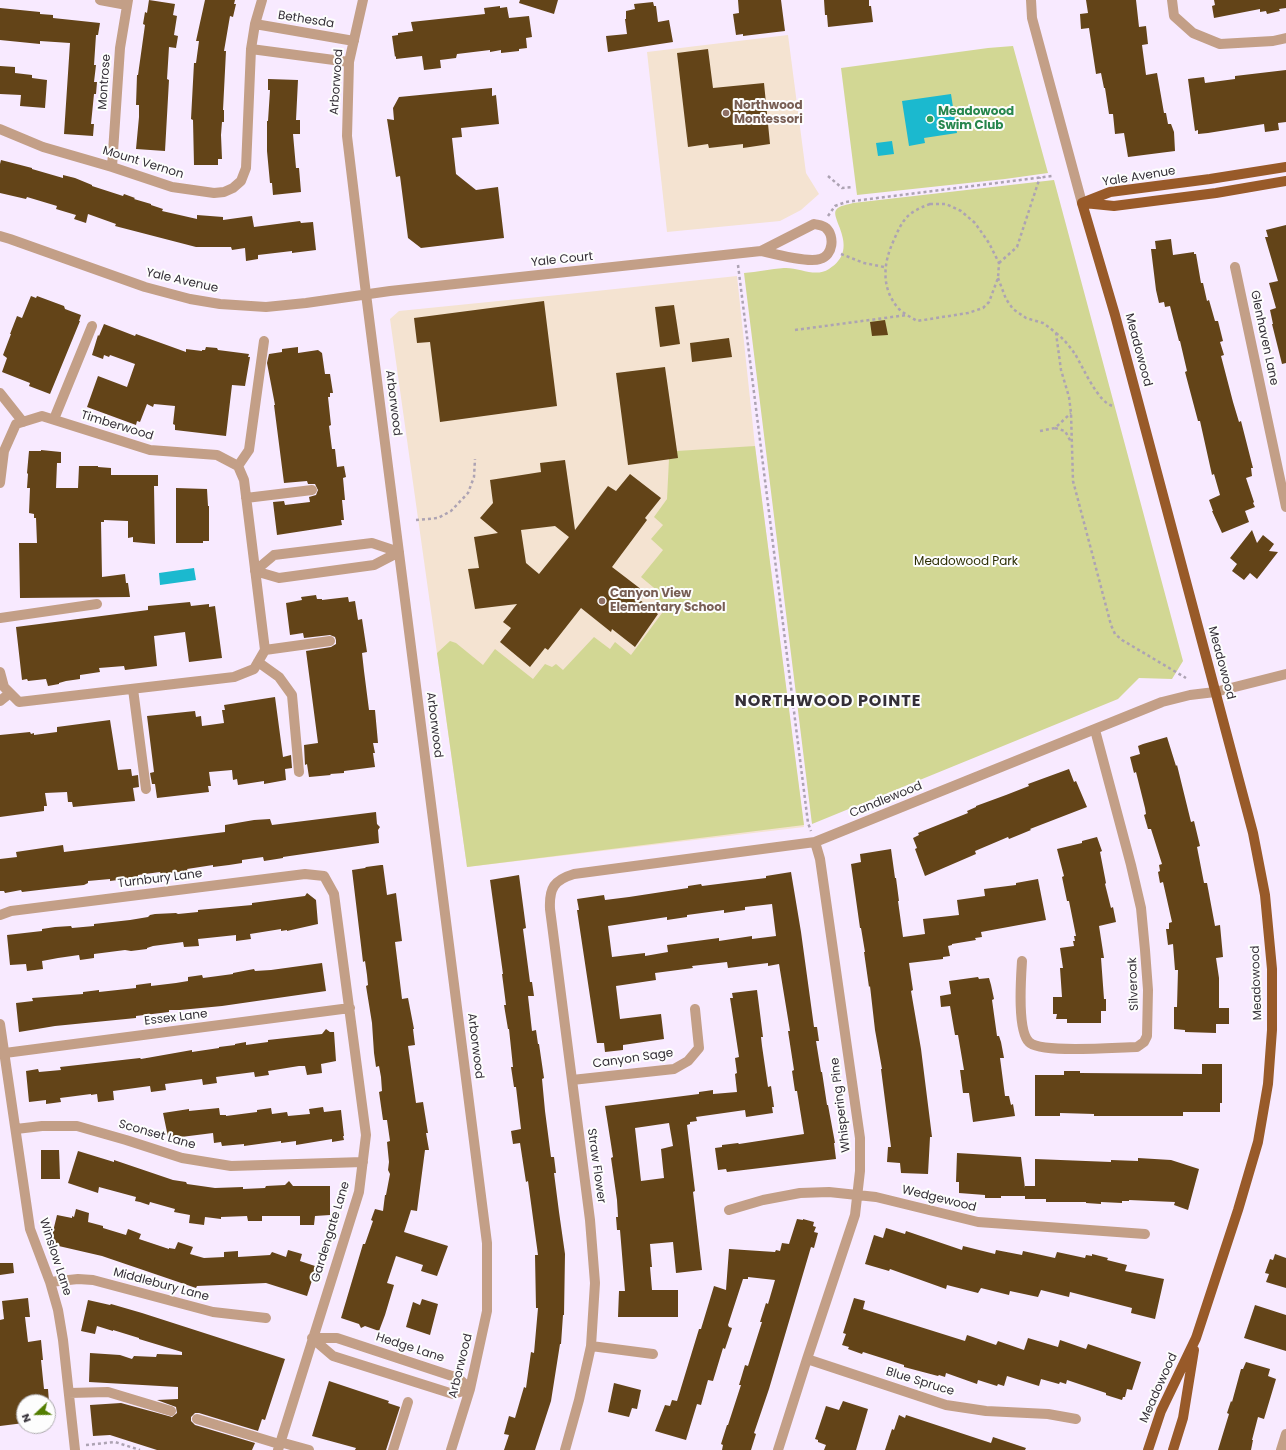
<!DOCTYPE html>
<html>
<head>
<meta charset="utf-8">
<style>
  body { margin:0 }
  #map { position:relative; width:1286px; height:1450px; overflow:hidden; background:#f8eaff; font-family:Poppins,sans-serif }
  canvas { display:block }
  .north { position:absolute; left:16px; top:1394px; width:40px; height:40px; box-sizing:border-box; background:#fdfdfd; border:1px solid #adabae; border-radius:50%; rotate:248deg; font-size:11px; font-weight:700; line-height:16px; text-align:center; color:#342f37 }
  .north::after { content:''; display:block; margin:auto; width:14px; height:18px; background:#527d00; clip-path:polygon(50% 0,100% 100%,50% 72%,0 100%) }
</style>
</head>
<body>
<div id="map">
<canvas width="1286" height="1450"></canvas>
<div class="north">N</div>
</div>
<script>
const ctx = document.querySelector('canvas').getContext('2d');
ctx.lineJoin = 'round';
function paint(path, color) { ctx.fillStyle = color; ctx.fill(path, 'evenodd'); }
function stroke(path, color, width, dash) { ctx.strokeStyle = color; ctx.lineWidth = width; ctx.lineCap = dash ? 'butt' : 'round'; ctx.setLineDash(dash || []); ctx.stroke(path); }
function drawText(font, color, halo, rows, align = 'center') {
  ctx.font = font + ' Poppins,sans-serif'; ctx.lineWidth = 4; ctx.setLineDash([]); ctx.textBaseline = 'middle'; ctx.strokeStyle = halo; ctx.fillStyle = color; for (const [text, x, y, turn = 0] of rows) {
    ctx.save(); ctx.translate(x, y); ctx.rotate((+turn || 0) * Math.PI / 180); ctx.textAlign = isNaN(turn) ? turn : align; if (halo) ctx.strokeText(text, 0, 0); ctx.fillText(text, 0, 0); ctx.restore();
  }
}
paint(new Path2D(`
  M788,35L806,173L819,194L801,210L780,221L667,232L647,52Z
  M737,276L755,446L804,827L467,867L390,319L399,311L568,294Z`), '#f4e3d1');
paint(new Path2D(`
  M1013,46L1048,173L1005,179L857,195L841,68L988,48Z
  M1054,180L1183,661L1172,679L1139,678L1118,699L812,824L744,273C757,272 771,269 784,268C799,267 815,278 829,269C861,249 830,219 836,210C840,205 847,205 853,203Z
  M755,446L804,825L467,867L437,653L450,641L456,643L483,665L495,649L533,679L545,664L552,667L556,664L563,670L594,637L610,649L615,642L631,655L665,609L654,598L659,592L641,577L663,550L651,539L663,525L654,517L667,499L669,459L677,458V451Z`), '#d2d794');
paint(new Path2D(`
  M951,94L957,133L924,138L925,143L909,146L902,101Z
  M892,141L894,154L878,156L876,143Z
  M194,568L196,580L160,585L159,573Z`), '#1bb9cf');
paint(new Path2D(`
  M149,0L175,4L173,15L177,16L174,35L178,36L176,48L169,47L167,79L169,80L165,151L136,149L139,117V105H136L137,75H138L145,25L143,24L145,12L147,13Z
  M205,0H235L234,4H236L233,17L230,16L224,51H226L223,110H224V122H222L221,135L222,159H218V165H194L193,120L191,119L194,63H196L199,41H196Z
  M520,0H558L554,14L519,3Z
  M738,0H781L785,31L743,36V34L736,35L733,14L739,13Z
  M824,0H869V6H871L873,22L828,27L827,15H825Z
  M1086,0H1136L1139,27L1146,26L1148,44L1142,45L1146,75L1157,73L1164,113H1166L1168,124H1171L1174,132L1175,151L1128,157L1124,133L1115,134L1113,114H1109L1105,88H1104L1101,73L1096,74L1089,28L1081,29L1080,14L1088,13Z
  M1214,0H1286V8L1279,9L1280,11L1267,14L1266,11L1260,12V9L1214,18L1212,6L1215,5Z
  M653,2L654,6H656L658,22L669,20L673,42L608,52L606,36L627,34L625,19H626V11L635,9L634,4Z
  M500,6V8L507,7L509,18L529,16L532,37L526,38L527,48L519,49V51L501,53V50L490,52V50L457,54L456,58L440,60L441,68L424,70L422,56L396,59V56L395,57L392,36L398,35V33L413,31L411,22L485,14L484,8Z
  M0,8L40,12V14L53,15V18L100,23L98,35H96L94,65H96L94,82H97L96,94H94L91,124H94L93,136L64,134L70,43L40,41V44L0,40Z
  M708,49L713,88L764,83L770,144L743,148V144L709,148L708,144L688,147L677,53Z
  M0,66L15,67V73L32,75V78L47,80L45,108L20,106L21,95L0,94Z
  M1286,70V122L1278,123L1279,130L1265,132L1264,124L1208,133L1198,134V130L1195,131L1188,79L1204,77L1205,83L1235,79V76Z
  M268,79L298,80L296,120H300V134H293L296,168H299L301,192L273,195L272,183H270L267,151V121H268L270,90H268Z
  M492,88V96L496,95L499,124L461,128L462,137L452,138L456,174L476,190L498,187L504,238L421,248L408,238L400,176L396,177L387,119L394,120L393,108L399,97Z
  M1,160L32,168V169L63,178V175L75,178L92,185V186L123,196L124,194L135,198L134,199L151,204V205L163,209L162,211L197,219V215L223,217V220L252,216L254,227L300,221L301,223L313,222L316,250L292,253V251L258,255V259L246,261L245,248L232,250L231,247H196L115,226L116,224L88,214L86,223L74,219L76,215L56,209L57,206L27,197L26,199L0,193V164Z
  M1286,225V363L1282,364L1272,324H1273L1270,310L1276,308L1269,283L1278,281L1265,237H1268L1266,230Z
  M1171,239L1173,255L1194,252V254H1196L1201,283H1203L1207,301L1209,300L1215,321H1218L1223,341L1220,342L1224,355L1221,356L1233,402L1239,422L1241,421L1253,468H1251L1252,476L1246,478L1254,502L1253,503L1255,507L1245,511L1249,522L1222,533L1212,511H1213L1209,500L1220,495L1214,474L1212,475L1200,421H1198L1185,372L1187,371L1180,341H1179L1170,306L1165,307L1164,302L1159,303L1156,290L1151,249H1156L1155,241Z
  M31,296L36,298L37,296L64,306L65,309L81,315L79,321H80L50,394L29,386L30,383L2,372L7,358L3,355L11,334H10L17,316L22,318Z
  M544,301L557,406L440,422L430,342L417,343L414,318Z
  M674,305L680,344L660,347L655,307Z
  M885,320L888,335L872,336L870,322Z
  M104,324L135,336L136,334L186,352V349L202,351V350H205L206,347L217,348L218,350L249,354L248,357H250L245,386L232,385L226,436L175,430V425L173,424L175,406L154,404L153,407L147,404L140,422L137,421L136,425L87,407L98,376L127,387L135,364L110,355L109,357L104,355L103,359L92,355L98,335L99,336Z
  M729,338L732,357L692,362L690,343Z
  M298,347V353L318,350L322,353L325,374H330L333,393H330V397H328L331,425L329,426L332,449H335L337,467L344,466L346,477L343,478L345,500H342L344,520H341L342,525L277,535L273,502L284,501L285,505L310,502L309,497L316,495L318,490L315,484H308L307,481L284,483L274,405H275L267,363L269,354L282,352V349Z
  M665,367L678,458L628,465L616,373Z
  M41,450L61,452V463H57L56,488H78L79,466H98V467L111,468V475H158V486H154L155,544L133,542V537L128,538V521L104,520V522H101L102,577L125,574L126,583H128L130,597L20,598L19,543H37L36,518H34V514L29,513L30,488H27L28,474L27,473L29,451H41Z
  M565,460L575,530L608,486L616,491L630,474L661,498L645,518L647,520L612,567L646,593L640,600L658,614L635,647L612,629L611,632L581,608L548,650L545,648L530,667L500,642L511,628L503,622L517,604L475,609L468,569L479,568L474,537L498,533L480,518L493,503L490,480L541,472L540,463ZM555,526L569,537L539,574L526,563L521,530Z
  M176,488L207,489L208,506H209V541H203V543H176Z
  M1252,530L1257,543L1263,535L1274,544L1269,551L1278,552L1257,579L1250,573L1244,580L1232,571L1237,564L1230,558Z
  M316,595L317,599H322V600L348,597L349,602L355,601L358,620L362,619L367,652L362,653L364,671L369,710H375L378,743H373L375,753H373L375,767L344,771V773L330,774L331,775L309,777L307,764L305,765L304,745L318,743L306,651L331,647L336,644V640L335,637L330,635L304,638L303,633L290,635L286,603L302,600L301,597Z
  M190,602L191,606L209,604V607L215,606L222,658L189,662L185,632L154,636L157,666L125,670L124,666L99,668L100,672L80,675V679L66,681L59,683V684L48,686L46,679L28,681L27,679L22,680L16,627L148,610V606Z
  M275,697L283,757L291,755L292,768L285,769L286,780L264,784V781L238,785L237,779L233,780L232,770L209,772L211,786H208L209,792L157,798L155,784H152L150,773L154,772L147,716L195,711L196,717L201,716L202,726L224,723L222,710H225L224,705Z
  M110,720L118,770L131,769L132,776L138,775L139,787L133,788L135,801L73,807L72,802H68L67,792L45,793L47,806H44V811L0,817V735L30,732L31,734L34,733V735L57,732V727Z
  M1167,737L1176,766L1177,765L1191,822L1194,821L1200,846L1197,847L1204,883H1207L1215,926L1220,925L1223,957L1216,958L1219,978V1008H1229V1024H1216V1033L1185,1032V1030L1174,1029V1007H1177L1178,970H1175L1173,944L1168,945L1166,929H1169V923L1172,922L1163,882L1160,883L1158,872L1160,871L1159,865L1162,864L1151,829H1148L1144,815L1146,814L1145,808L1136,772L1134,773L1130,757L1140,754L1138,746L1143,744Z
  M1069,769L1074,782L1076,781L1087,807L1030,829L1031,830L1009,839L1008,837L975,851L976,854L925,876L915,849L917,848L913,838L919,835L918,833L968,813L967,811L976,807V806L1006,795L1029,786L1028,784Z
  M376,812L377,824L380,827L378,830L379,843L283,857V858L264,861L263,857L242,860V863L229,865L213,867V865L187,869L188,871L161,874L160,872L138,875V878L126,879L110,881V879L88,881V883L84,885L56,888L22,892L21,890L5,893L4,891H0V859L17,857L16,852L63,845L64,852L225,832V825L254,820L270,819L272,825Z
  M1097,837L1102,851L1100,852L1106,883L1105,884L1111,908L1113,907L1116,922L1099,926L1104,958H1101L1104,999H1106V1011H1101V1023H1067V1019H1056L1057,1014H1053V997H1062L1060,968H1063L1060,948L1074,946L1073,941H1075L1074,936H1076L1069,901H1067L1062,877L1064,876L1057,849L1082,843V841Z
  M891,849L895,878H896L899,901H898L903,937L925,934L923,919L959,915L957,900L985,896L984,889L1016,885V883L1038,879L1046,920L981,932L982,937L975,938L976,940L952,944V945L948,946L950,956L943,957V959L909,963L913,990L911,991L921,1049L932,1137H930L928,1174L901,1173L900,1163L887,1162L888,1147H891L881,1069H882L875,1030L870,986L869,987L864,952H865L861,928H860L851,864L861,862L860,854Z
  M381,865H383L387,895L396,893L402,941L395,942L402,999L408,998L414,1029H413L415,1045L408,1046L416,1103L423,1102L428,1133H426L429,1150H425L417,1211L411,1210L404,1232L448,1246L437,1276L421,1271L423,1265L396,1256L387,1283L394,1285L385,1315L379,1331L365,1326L361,1328L359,1324L341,1318L363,1244H365L373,1221L371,1220L375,1209L383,1211L385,1195H386L390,1174L388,1170L389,1162L387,1142L390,1141L387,1120H383L379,1092L382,1091L381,1077L379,1066L376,1067L374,1053L372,1023L366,986L368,985L367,975L365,961L363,962L352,870L365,868L366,867Z
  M791,872L801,932L814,1027H817L819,1041H816L821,1072H822L827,1105H828L835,1143H834L836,1159L727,1172L726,1169L718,1170L715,1148L722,1147V1145L738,1143L739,1144L804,1134L797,1091H795L792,1071L794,1070L788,1031H790L779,964L768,966V963L728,968L727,962L692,966L693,968L655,973L656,980L616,986L620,1019L661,1014L664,1039L623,1045V1050L605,1052L604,1043H597L577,910H579L577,899L604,895L605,900L629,897L688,888V886L701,884L702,886L766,878V876ZM772,904L776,936L752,939V936L719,941V938L689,942L667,945L668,952L645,956V953L612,957L608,926L667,917V920L687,917V915L724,910V913L745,910V907Z
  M519,875L526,928L523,929L530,982H532L534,996H528L532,1031L536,1030L538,1044H539L544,1078L542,1079L545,1111L551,1157H554L556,1173H554L559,1212L565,1254L564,1315H563L561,1344H560L551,1401L535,1450H504L509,1435L504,1434L509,1416L515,1418L524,1387L526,1388L531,1352L534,1353L538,1308H536L535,1255H538L528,1181L526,1182L520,1143L513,1144L511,1131L521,1129L516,1087H514L511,1067H513L509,1029H508L504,1005H506L502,974H503L490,880Z
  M307,893L316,900L318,924L287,931V930L281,931V929L250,934L251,939L236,941V935L198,939L199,946L184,947L183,942L153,946L147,948V949L131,951L125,950L94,954V958L80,960L79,955L58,958L42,961L43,969L27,971L26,964L10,965L7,935L42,931V929L55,927L71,926L72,928L94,926V924L130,920L148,917L150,915L155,914L176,913L178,914L198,912V910L252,905V903L305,896Z
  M322,963L326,991L222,1006L180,1010H169V1012L136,1016V1018L55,1026L19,1032L16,1003L33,1001L32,998L83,994V992L99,990V992L136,988V985L151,983V986L176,983L188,981V977L202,975L203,978L233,974V973L254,969L255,971L271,970Z
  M978,977L979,979L989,978L991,985L994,999L992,1000L997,1036H999L1001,1042L1004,1058H1000L1005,1096H1009L1011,1105L1013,1104L1015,1116L973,1122L969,1093H963L960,1070H964L958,1035H955L950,1006L941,1007L940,996L951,994L949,981Z
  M757,990L763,1037H761L762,1046L768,1087L771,1086L774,1107H772L773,1113L746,1117L745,1110L696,1117L697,1121L690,1122V1124L687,1125L695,1191L693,1192L702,1270L676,1273L673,1242L650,1244L652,1267H650L652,1290H678V1317H618L619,1291H625L620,1230H617L616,1217H618L617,1200L611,1158L613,1157L605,1106L699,1094V1092L713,1090V1094L737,1092L735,1074L737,1073L735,1058L739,1057L730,998H733L732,993ZM669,1123L673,1146L661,1149L664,1178L641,1181L635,1128Z
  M326,1029L330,1032H334L336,1061L321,1064L322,1073L307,1075L305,1066H299L268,1071L269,1075L255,1077L254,1072L216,1077L217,1083L203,1085L202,1079L165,1084L166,1090L151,1092L150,1086L113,1091L114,1100L98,1102L97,1094L91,1095V1094L60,1098L61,1102L46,1104V1100L29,1102L26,1071L38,1069L39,1072L61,1070L60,1067L140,1058L141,1059L192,1050V1052L219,1048V1047L235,1045V1044L246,1042V1045L268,1042V1040L322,1034Z
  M1202,1064H1222V1103H1220V1112H1183V1116H1094V1114L1060,1113V1116H1035V1075H1064V1071H1080V1073L1202,1074Z
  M323,1107L324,1112L341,1110L344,1136H343L344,1140L332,1142V1139L296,1145V1141L281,1143V1141L244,1146V1144L222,1146L221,1142L214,1143L213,1133L181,1137L179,1136L168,1137L163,1113L189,1109V1111L219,1108L220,1115H226V1116L257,1112V1110L271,1108L272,1114L287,1112L288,1116L310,1114L309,1109Z
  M41,1150H59L60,1179H41Z
  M78,1151L114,1162V1160L173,1180L186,1182L187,1184L215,1188L243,1187V1189L265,1188L266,1186L285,1185L289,1181L293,1186H330V1215L315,1216L314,1225H300V1216H262V1221H248L247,1216L221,1217V1219L205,1217L204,1225L189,1223L190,1215L174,1212L175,1209L150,1202L149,1205L140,1202L135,1201L136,1197L99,1187L98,1193L68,1183Z
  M957,1153L1021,1157L1025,1188V1186H1035V1159L1111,1162V1160L1138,1161V1158L1171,1160L1199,1169L1188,1210L1174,1205L1175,1202L1129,1200V1201H1122V1203L1101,1202V1204L1086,1203V1202H1046V1199H1025V1196H1001V1198H985V1195L959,1193V1182H956Z
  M76,1209L89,1213L88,1222L103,1226V1228L126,1235L128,1229L141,1234L139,1239L169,1249V1248L175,1249L178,1242L193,1247L190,1254L204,1258L224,1257V1252L238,1251V1257L270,1255L272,1252L286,1257L288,1250L302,1254L300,1261L315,1266L314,1268H316L307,1296L266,1283L197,1286L196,1288L102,1256L50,1244L57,1215L72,1218V1216L74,1217Z
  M797,1219L803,1220V1219L814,1222L813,1226L816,1227L814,1232L818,1233L814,1248L811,1247L769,1389L754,1433L756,1434L751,1450H722L723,1445L721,1444L727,1425H728L741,1385H739L745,1365L748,1366L762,1322H760L766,1303L768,1304L775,1280L748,1277V1279H743L728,1325L729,1327L732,1328L725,1349L723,1348L713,1381L708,1380L701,1405L697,1404L686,1440L655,1431L665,1405L670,1406L672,1400L677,1401L699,1329H701L714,1286L726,1290L729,1249L775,1252L776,1250L780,1251L782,1243L789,1244Z
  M886,1228L905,1234L906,1231L962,1250L963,1246L995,1254L996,1250L1022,1255L1023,1251L1055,1258L1057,1252L1085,1258L1086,1255L1092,1256V1254L1108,1258L1107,1260L1127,1265L1125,1271L1164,1279L1155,1319L1131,1313L1132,1308L1070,1292L1069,1297L1041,1290L1038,1297L1010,1291L1009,1295L981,1288L978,1293L947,1285L946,1289L890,1269L889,1271L865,1264L874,1235L883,1238Z
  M1275,1254L1286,1258V1288L1266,1282L1269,1274L1265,1273L1270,1259L1273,1260Z
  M0,1263H13L14,1273L0,1275Z
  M28,1298L30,1317H25L28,1342L41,1340L43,1360H41L44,1389H48L49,1402H24V1423L0,1426V1320L4,1319L2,1301Z
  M854,1298L865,1301L863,1309L965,1341L967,1335L996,1345L998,1341L1024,1350L1028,1338L1058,1347L1060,1340L1086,1349L1088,1344L1141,1362L1132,1390L1127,1389L1125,1397H1123L1122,1400L1106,1395V1393L1067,1380L1066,1384L1060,1382L1059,1384L1041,1379L1039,1386L1007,1376L1004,1386L998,1384L997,1386L978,1380L977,1384L946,1373L945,1377L939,1375L938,1376L904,1367V1365L863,1352L862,1354L848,1349L849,1347L842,1345L846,1334L843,1333Z
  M422,1299L438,1304L430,1335L406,1327L413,1302L420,1305Z
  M88,1300L110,1305L111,1304L142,1313L285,1359L265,1420L262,1419L258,1431L199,1413H195L191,1417V1421L195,1425L255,1443L252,1450H157L110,1435L93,1436L90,1405L121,1403L172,1417L177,1413L176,1407L157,1400L178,1399V1387L89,1382L90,1353L120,1355L132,1359L134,1356L156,1357L157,1354L182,1355V1352L139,1339V1338L113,1330V1331L97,1326L95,1334L81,1331Z
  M1255,1305L1286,1315V1351L1244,1338Z
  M1246,1362L1270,1369L1268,1376L1276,1379L1264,1419L1258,1417L1252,1440H1253L1251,1450H1218L1229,1414L1227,1413L1231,1401L1232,1402L1241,1369H1243Z
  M329,1381L389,1401L388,1403L400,1407L386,1450H355L356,1448L312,1436Z
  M614,1383L641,1390L637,1409L632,1408L629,1417L608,1412Z
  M843,1401L868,1409L856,1450H824L826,1445L818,1442V1440L815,1439L826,1406L839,1410Z
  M899,1415L905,1418L906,1415L991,1443L993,1437L1026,1448L1025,1450H885L892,1429L894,1430Z`), '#634418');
stroke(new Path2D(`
  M828,176L842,188L853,187
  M930,204H946L961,211L975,223L989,243L999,263L998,278L989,302L983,308L968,313L917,321C911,317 904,314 899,309C881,289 883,264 893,242C903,219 906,213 930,204Z
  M828,216L835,206L846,202L1052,176
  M841,254L864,263L884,267
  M999,263L1017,247L1040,177
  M738,265L808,823L811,831
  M998,278L1006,299L1013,309L1026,318L1043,323L1050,328L1056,333L1061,370L1069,397L1071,413L1073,481L1111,625L1115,634L1122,640L1186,678
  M795,330L907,315
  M1056,333C1064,339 1070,347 1075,354C1083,367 1098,403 1113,406
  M1055,428L1065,431L1071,442
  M1040,431L1055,428L1071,413
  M416,520L438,518L451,511L468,493L474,477L475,459
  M86,1445L115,1442L140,1450`), '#ada3b3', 2.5, [3, 3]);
stroke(new Path2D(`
  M100,0L127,5
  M363,0L349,62L347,136L366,294L487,1243V1311L470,1389L451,1450
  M1031,0L1032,18L1082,203
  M1172,0L1174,16L1193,33L1220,44L1273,41L1286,38
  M255,24L354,41
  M251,49L349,62
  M0,129L43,147L112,167L172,187L214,193L224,192L233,188L241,181L246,168L251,49L255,24L262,0
  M112,167L120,48L128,0
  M0,236L10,239L145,287L190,299L220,304L266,307L306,303L390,291L761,251C774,254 808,263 820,259C833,256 835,236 826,228C823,225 818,225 814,224L761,251
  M1235,267L1286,507
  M0,393L23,422
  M54,419L92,326
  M238,466L249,450L264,341
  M0,483L4,451L16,424L42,416L150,450L217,455L238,466L244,480L265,650L254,669L234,677L19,702L4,687L0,672
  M246,498L312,490
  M255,571L274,555L372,543L399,552
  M255,571L279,578L374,565L399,552
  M0,618L97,604
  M265,650L330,641
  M258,662L279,677L292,695L299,772
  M133,689L146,789
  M0,701L10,693
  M0,915L11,911L305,874L324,876L334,894L366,1135L359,1192L278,1450
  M1022,961C1021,977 1017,1030 1029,1042C1040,1054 1118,1047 1137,1047L1144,1042L1147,1036L1148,990L1145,950L1141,908L1131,865L1095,730
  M0,1024L30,1229L50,1282L58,1310L63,1340L75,1450
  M5,1053L350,1008
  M572,1080L674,1069L688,1061L699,1048L695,1009
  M16,1129L42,1126H77L126,1140L182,1158L231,1166L363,1162
  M729,1210L763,1200L800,1193L829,1192L876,1197L978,1222L1145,1234
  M50,1282L78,1279L93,1280L213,1312L266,1318
  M312,1338L333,1356L453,1394L470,1389
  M312,1338H337L458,1378L470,1389
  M591,1346L653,1354
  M807,1359L946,1405L986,1411L1048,1414L1076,1419
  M69,1393L108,1392L171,1411
  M197,1419L279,1444
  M280,1442L309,1450
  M393,1450L408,1402
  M565,1450L579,1400L591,1346L595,1283L590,1220L550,909C549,888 554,880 574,874L815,842L1162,702L1190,695L1215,692L1286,674
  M778,1450L807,1359L855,1215L860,1171V1138L820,859L815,842
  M1281,1450L1286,1434`), '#c39f87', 10);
stroke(new Path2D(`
  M1082,203L1115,315L1253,833L1265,895L1272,969V1030L1268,1084L1258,1142L1238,1210L1196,1338L1161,1411L1148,1450
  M1082,203L1110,192L1210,179L1286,167
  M1084,203L1114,206L1216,193L1286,181
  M1173,1450L1183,1418L1194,1350`), '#985a29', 10);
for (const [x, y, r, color] of [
  [726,113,4,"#8d6e63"],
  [930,119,4,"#2e9e5b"],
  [602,601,4,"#8d6e63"]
]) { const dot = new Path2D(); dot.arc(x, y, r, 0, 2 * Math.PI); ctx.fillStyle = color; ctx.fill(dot); stroke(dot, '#fdfdfd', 1.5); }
drawText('12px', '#342f37', '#fdfdfd', [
  ["Bethesda",306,20,9],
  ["Montrose",105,82,-86],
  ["Arborwood",337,82,-86],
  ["Mount Vernon",143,163,17],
  ["Yale Avenue",1139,177,-9],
  ["Yale Court",562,260,-6],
  ["Yale Avenue",182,281,13],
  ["Glenhaven Lane",1264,338,78],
  ["Meadowood",1138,350,75],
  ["Arborwood",393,403,83],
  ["Timberwood",117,426,17],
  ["Meadowood",1221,663,75],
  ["Arborwood",434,725,83],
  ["Candlewood",886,800,-22],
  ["Turnbury Lane",160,879,-7],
  ["Meadowood",1257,983,-92],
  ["Silveroak",1134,984,-92],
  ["Essex Lane",176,1018,-7],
  ["Arborwood",475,1046,83],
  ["Canyon Sage",633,1059,-8],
  ["Whispering Pine",841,1105,-97],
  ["Sconset Lane",157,1135,16],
  ["Straw Flower",596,1166,82],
  ["Wedgewood",939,1199,14],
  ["Gardengate Lane",331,1232,-73],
  ["Winslow Lane",55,1257,72],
  ["Middlebury Lane",161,1285,15],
  ["Hedge Lane",410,1348,18],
  ["Arborwood",461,1366,-76],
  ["Blue Spruce",920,1382,17],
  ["Meadowood",1159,1388,-66]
]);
drawText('bold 12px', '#785e54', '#fdfdfd', [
  ["Northwood",734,106],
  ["Montessori",734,120],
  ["Canyon View",610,594],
  ["Elementary School",610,608]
], 'left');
drawText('bold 12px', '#27864d', '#fdfdfd', [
  ["Meadowood",938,112],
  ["Swim Club",938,126]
], 'left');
drawText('12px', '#2c2e03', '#fdfdfd', [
  ["Meadowood Park",966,562]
]);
ctx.letterSpacing = '1px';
drawText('bold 16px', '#342f37', '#fdfdfd', [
  ["NORTHWOOD POINTE",828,702]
]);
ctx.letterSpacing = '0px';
</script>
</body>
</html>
